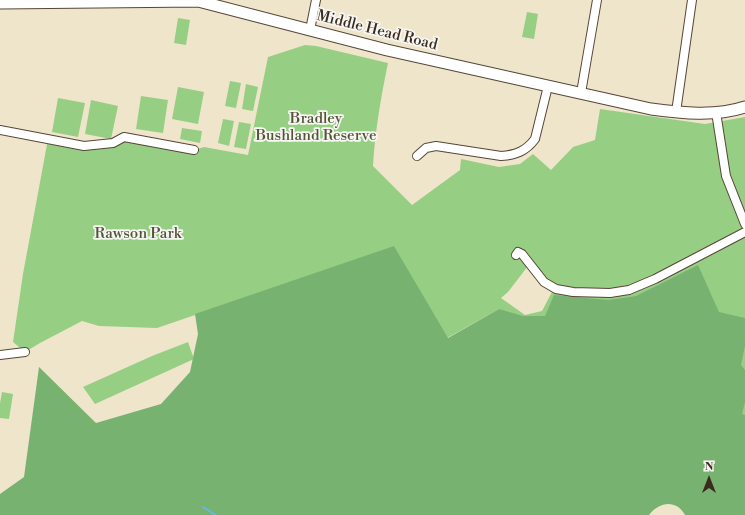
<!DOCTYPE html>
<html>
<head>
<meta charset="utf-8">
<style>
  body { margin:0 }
  #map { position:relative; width:745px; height:515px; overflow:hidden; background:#efe5cb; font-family:"Libre Bodoni",serif }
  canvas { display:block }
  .north { position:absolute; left:689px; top:459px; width:40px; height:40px; -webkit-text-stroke:3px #f6f6f2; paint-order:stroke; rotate:0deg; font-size:11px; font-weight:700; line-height:16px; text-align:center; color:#3b2a1e }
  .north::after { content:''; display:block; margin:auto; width:14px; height:18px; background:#3b2a1e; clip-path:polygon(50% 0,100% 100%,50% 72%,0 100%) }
</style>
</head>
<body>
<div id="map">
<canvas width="745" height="515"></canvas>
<div class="north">N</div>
</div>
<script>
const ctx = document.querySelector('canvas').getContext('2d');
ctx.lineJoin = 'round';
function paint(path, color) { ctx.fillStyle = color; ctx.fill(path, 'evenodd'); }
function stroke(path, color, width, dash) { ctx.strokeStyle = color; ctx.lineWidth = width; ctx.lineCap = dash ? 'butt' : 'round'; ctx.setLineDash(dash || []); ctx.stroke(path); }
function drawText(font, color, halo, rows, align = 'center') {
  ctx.font = font + ' "Libre Bodoni",serif'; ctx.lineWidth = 3.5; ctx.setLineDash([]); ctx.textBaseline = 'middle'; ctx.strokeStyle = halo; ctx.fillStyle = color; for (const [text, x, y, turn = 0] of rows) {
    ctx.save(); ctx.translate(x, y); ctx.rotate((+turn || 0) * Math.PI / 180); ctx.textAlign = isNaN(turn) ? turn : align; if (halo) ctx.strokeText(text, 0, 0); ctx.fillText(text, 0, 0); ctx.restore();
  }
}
paint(new Path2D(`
  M527,12L538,14L534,39L522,37Z
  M178,18L190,20L186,45L174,43Z
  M305,45L316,46L388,63C381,97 375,131 373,166L412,205L460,170L461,159L499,167L520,164L533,154L551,170L573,147L595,140L600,109L705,124L745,117V515L499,309L447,338L394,247L157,328L99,326L82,321L40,343L25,352L13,342L23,274L48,139L84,146L124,137L194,150L204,147L248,155L268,57ZM528,266L541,285L552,292L542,311L525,315L501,298L508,292Z
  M230,81L241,83L236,108L225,106Z
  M246,84L258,87L253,111L242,109Z
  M178,87L204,92L198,124L172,119Z
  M141,96L168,100L163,133L136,129Z
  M58,98L85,103L78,137L52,132Z
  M91,100L118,106L111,139L85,134Z
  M223,119L234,121L229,146L218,143Z
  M239,122L251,124L246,149L234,147Z
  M182,128L202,131L200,143L180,139Z
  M188,342L194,359L95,404L83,387L152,356Z
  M2,392L13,394L9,419L0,418V403Z`), '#96cf83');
paint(new Path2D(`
  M394,246L448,338L499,309L523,316H545L554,295L608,300L636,296L698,265L719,312L745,318V346L741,365L745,370V402L742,414L745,415V515H685C676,499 659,502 649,515H0V494L24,477L39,367L96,423L161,404L190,372L198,334L195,314Z`), '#78b271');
stroke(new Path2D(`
  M203,507L216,515`), '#65b8e1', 2);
const street = new Path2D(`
  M310,30L316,0
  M581,93L597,0
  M676,112L692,0
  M716,112L726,176L745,224
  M0,130L84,146L113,143L124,137L194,150
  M417,156L426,148L436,146L501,156C516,155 526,151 535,139L548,86
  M516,255L518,252L522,254L544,282L556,289L573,292L610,293L629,290L655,279L745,232
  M0,355L25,352`);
const secondary = new Path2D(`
  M0,3L198,1L387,50L651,109C681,113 715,117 745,107`);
stroke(street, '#564638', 10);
stroke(secondary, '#564638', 13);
stroke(street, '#fff', 8);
stroke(secondary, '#fff', 11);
drawText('15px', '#3b2a1e', '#f6f6f2', [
  ["Middle Head Road",377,31,14]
]);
drawText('15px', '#525337', '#f6f6f2', [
  ["Bradley",316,119],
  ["Bushland Reserve",316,136],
  ["Rawson Park",138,234]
]);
</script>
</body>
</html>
